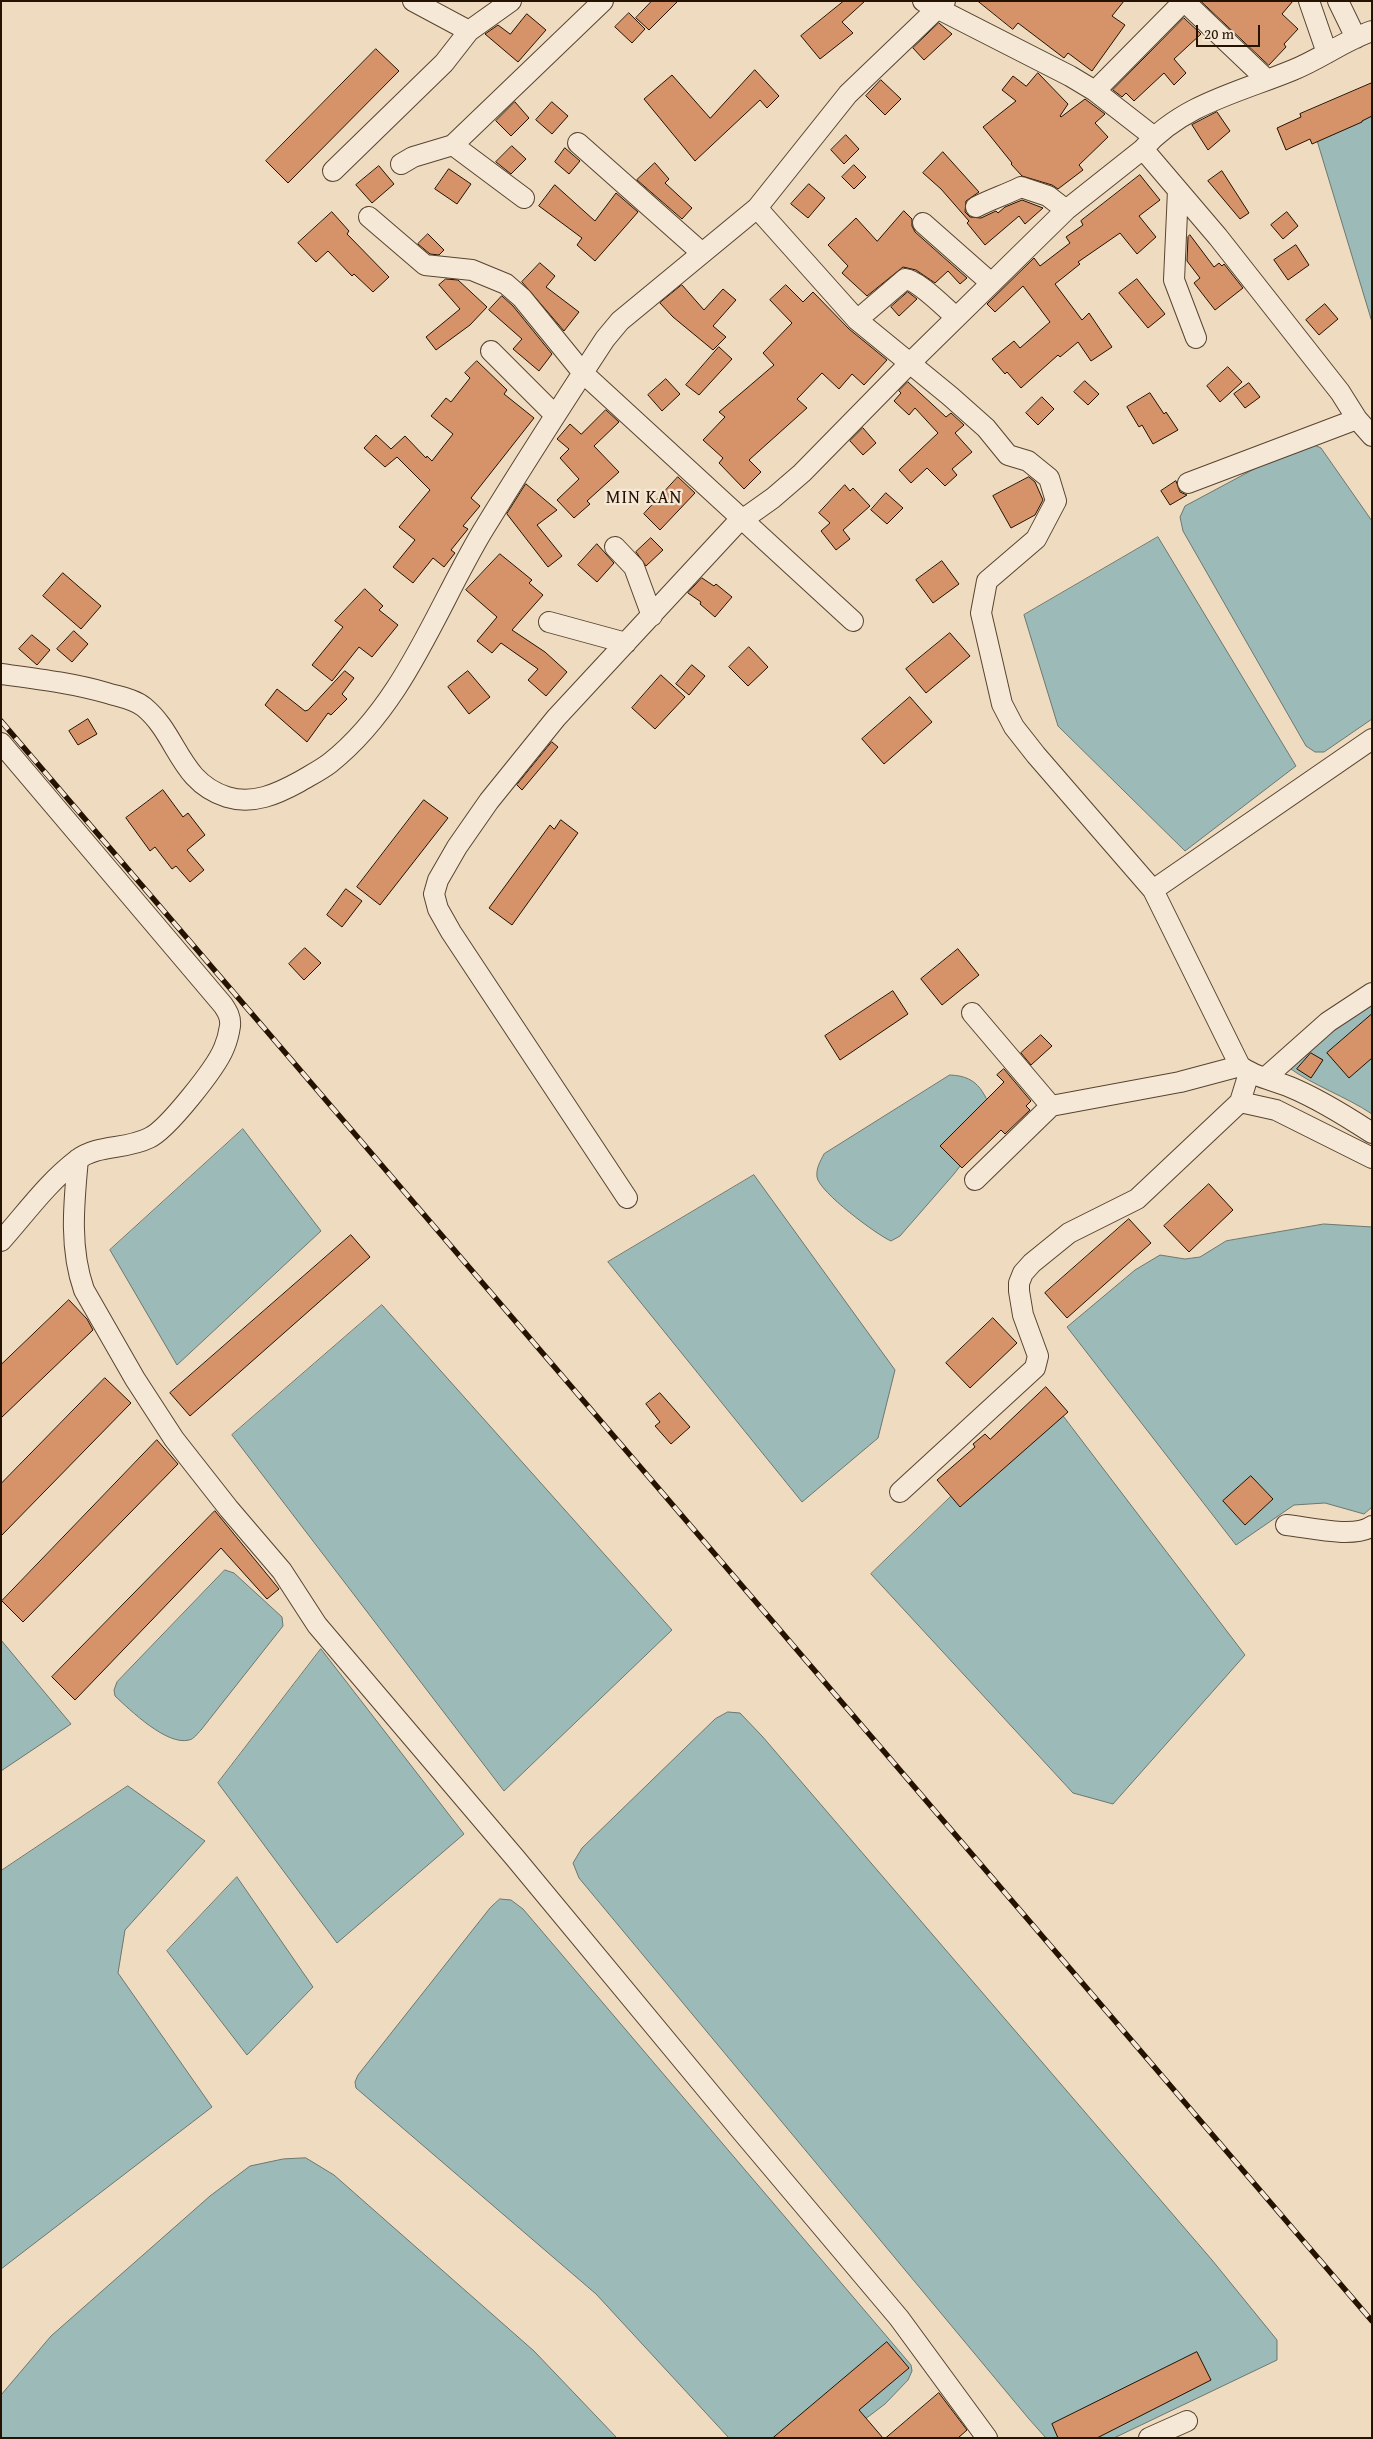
<!DOCTYPE html>
<html>
<head>
<meta charset="utf-8">
<style>
  body { margin:0 }
  #map { position:relative; width:1373px; height:2439px; overflow:hidden; background:#efdcc0; font-family:"Gentium Book Plus",serif }
  canvas { display:block }
  .frame { position:absolute; inset:0; border:2px solid #251200; pointer-events:none }
  .scale { position:absolute; left:1196px; top:25px; width:64px; height:22px; box-sizing:border-box; border:2px solid #251200; border-top:0; padding-left:6px; font-size:15px; line-height:18px; white-space:nowrap; color:#251200; -webkit-text-stroke:4px #f5e8d6; paint-order:stroke }
</style>
</head>
<body>
<div id="map">
<canvas width="1373" height="2439"></canvas>
<div class="frame"></div>
<div class="scale">20 m</div>
</div>
<script>
const ctx = document.querySelector('canvas').getContext('2d');
ctx.lineJoin = 'round';
function paint(path, color) { ctx.fillStyle = color; ctx.fill(path, 'evenodd'); }
function stroke(path, color, width, dash) { ctx.strokeStyle = color; ctx.lineWidth = width; ctx.lineCap = dash ? 'butt' : 'round'; ctx.setLineDash(dash || []); ctx.stroke(path); }
function drawText(font, color, halo, rows, align = 'center') {
  ctx.font = font + ' "Gentium Book Plus",serif'; ctx.lineWidth = 4.5; ctx.setLineDash([]); ctx.textBaseline = 'middle'; ctx.strokeStyle = halo; ctx.fillStyle = color; for (const [text, x, y, turn = 0] of rows) {
    ctx.save(); ctx.translate(x, y); ctx.rotate((+turn || 0) * Math.PI / 180); ctx.textAlign = isNaN(turn) ? turn : align; if (halo) ctx.strokeText(text, 0, 0); ctx.fillText(text, 0, 0); ctx.restore();
  }
}
const water = new Path2D(`
  M1372,85V322L1309,114Z
  M1310,443L1321,448L1372,521V719L1324,752H1315L1306,746L1183,531L1180,517L1185,506L1297,446Z
  M1158,537L1296,766L1185,851L1058,726L1024,615Z
  M1372,1003V1114C1345,1096 1314,1086 1288,1067L1289,1061Z
  M950,1075C981,1076 984,1095 996,1119L954,1174L900,1236L891,1241C877,1235 819,1192 817,1177C816,1168 820,1162 824,1154Z
  M243,1129L321,1231L177,1365L110,1250Z
  M754,1175L895,1370L878,1438L802,1502L608,1262Z
  M1324,1224L1372,1227V1507L1364,1514L1325,1503L1294,1505L1236,1545L1067,1327L1135,1270L1160,1255L1185,1259L1200,1257L1226,1241Z
  M382,1305L672,1630L504,1791L232,1435Z
  M1051,1400L1245,1655L1113,1804L1073,1793L871,1574Z
  M225,1570L234,1573L282,1617L283,1626L201,1730C197,1734 194,1739 189,1740C167,1746 130,1710 115,1696L114,1690L117,1682Z
  M1,1640L71,1724L1,1771Z
  M321,1649L464,1834L337,1943L218,1783Z
  M728,1712L740,1713L762,1736L1212,2260L1277,2340V2360L1114,2438H1046L1029,2419L579,1878L573,1863L582,1848L715,1719Z
  M128,1786L205,1841L125,1930L118,1973L212,2107L1,2269V1871Z
  M237,1877L313,1987L247,2055L167,1951Z
  M500,1899L511,1900L523,1909L911,2365L912,2371L908,2380L885,2404L840,2438H729L596,2294L356,2088L355,2082L358,2075L490,1908Z
  M306,2158L334,2175L534,2351L617,2438H1V2395L51,2336L210,2196L250,2166L283,2159Z`);
paint(water, '#9bbab8');
stroke(water, '#6c776e', 1);
const building = new Path2D(`
  M652,1H678L649,30L636,18Z
  M844,1H865L842,22L853,33L820,59L801,36Z
  M978,1H1124L1112,16L1125,25L1092,71L1068,53L1064,58L1018,23L1013,29Z
  M1201,1H1293L1282,14L1298,29L1284,44L1286,47L1269,65Z
  M629,13L645,29L632,43L615,27Z
  M527,14L546,30L518,62L485,34L498,25L510,34Z
  M1184,18L1201,34L1174,59L1186,73L1174,85L1164,73L1134,101L1126,93L1122,97L1113,90Z
  M939,23L952,34L924,60L913,48Z
  M376,49L399,71L288,183L266,161Z
  M755,70L779,96L767,108L760,100L695,161L644,99L672,75L710,118Z
  M1038,73L1068,104L1060,116L1061,117L1085,99L1105,114L1095,123L1108,137L1079,165L1083,170L1058,189L1052,185L1022,176L1011,164L1012,163L983,127L1016,101L1002,90L1013,76L1026,86Z
  M881,80L901,99L885,115L866,96Z
  M1372,83V116L1362,121V122L1312,144L1310,139L1286,150L1277,128L1301,117L1300,114Z
  M515,102L529,118L511,136L496,121Z
  M552,102L568,116L552,134L536,120Z
  M1217,112L1230,131L1208,150L1192,125Z
  M846,135L859,149L844,164L831,150Z
  M512,146L526,159L511,174L496,162Z
  M565,148L580,161L569,174L555,162Z
  M943,152L979,192L966,201L965,212L970,217L981,218L996,211L998,213L1005,207L1022,200L1043,208L1025,224L1019,216L985,245L967,223L969,221L941,189L923,173Z
  M655,163L669,179L665,183L692,208L682,219L637,180Z
  M854,165L866,177L854,189L842,177Z
  M379,166L394,184L372,203L356,185Z
  M449,169L471,184L457,204L435,189Z
  M1222,171L1249,213L1240,219L1208,181Z
  M1140,175L1160,200L1139,216L1156,237L1137,254L1120,233L1078,262L1080,264L1055,284L1082,320L1089,313L1112,347L1091,361L1078,342L1060,357L1058,355L1021,388L1007,372L1005,374L992,359L1014,341L1020,348L1050,322L1023,286L995,312L987,304L1034,258L1040,266L1070,243L1066,237L1083,225L1081,221Z
  M809,184L825,198L808,218L791,204Z
  M555,185L595,221L616,193L638,212L595,261L577,245L582,238L539,206Z
  M904,211L912,219V226L915,232L967,278L960,284L948,271L935,283L916,270L903,267L867,296L842,273L848,266L828,245L856,218L877,241Z
  M332,212L349,231L347,234L389,277L373,292L354,274L352,276L328,251L316,262L298,243Z
  M1287,212L1298,226L1283,239L1271,225Z
  M428,234L444,250L439,255L430,254L418,244Z
  M1190,235L1214,267L1219,263L1222,266L1224,264L1243,288L1215,310L1194,283L1200,278L1187,261L1188,237Z
  M1296,245L1309,265L1288,280L1274,260Z
  M540,263L555,276L546,287L579,312L564,331L522,282Z
  M446,279L458,280L487,307L470,325L436,350L426,337L460,309L439,285Z
  M1137,279L1165,314L1148,328L1119,293Z
  M682,285L704,310L723,289L736,300L713,326L726,337L713,350L673,317L660,303Z
  M786,285L803,302L813,292L849,329L887,360L864,385L852,374L839,389L822,373L797,399L807,408L749,460L761,472L744,489L719,463L723,458L703,440L725,417L719,412L774,365L763,353L792,323L770,300Z
  M908,292L917,299L899,316L891,307Z
  M502,296L513,306L552,354L539,371L513,349L522,339L489,310Z
  M1325,304L1338,319L1319,335L1306,320Z
  M719,347L732,359L699,395L686,385Z
  M477,361L507,390L504,394L534,418L471,498L480,506L463,526L468,529L451,550L455,553L444,567L433,558L413,583L393,567L415,540L399,527L430,490L397,457L385,467L364,448L376,435L391,449L405,436L426,458L427,456L432,461L453,434L431,416L446,398L451,402L470,378L465,373Z
  M1228,367L1242,382L1220,402L1207,386Z
  M666,379L680,394L662,411L648,395Z
  M1085,381L1099,394L1088,405L1074,392Z
  M908,382L946,417L951,413L964,425L955,433L972,452L952,469L957,475L945,486L927,468L911,483L899,470L938,433L915,408L909,415L894,401L901,393L899,391Z
  M1249,383L1260,397L1245,408L1234,394Z
  M1150,393L1164,414L1166,412L1178,430L1153,444L1142,425L1139,427L1127,407Z
  M1042,397L1054,409L1038,425L1026,413Z
  M606,410L619,422L594,446L619,472L587,501L590,504L574,518L557,500L579,479L560,458L569,449L557,439L570,424L581,434Z
  M863,428L876,443L863,455L850,441Z
  M678,477L695,493L660,530L644,514Z
  M1029,477L1035,482L1043,500L1035,515L1011,528L993,496Z
  M1176,481L1180,492L1187,495L1170,505L1161,491Z
  M526,484L557,510L537,525L562,556L548,567L507,514Z
  M845,485L850,491L853,488L870,506L843,530L850,539L836,550L821,531L830,523L819,513Z
  M886,493L903,508L887,524L871,510Z
  M651,538L663,550L646,566L636,552Z
  M597,544L614,563L597,582L578,565Z
  M500,554L532,580L529,583L543,595L512,630L545,652L567,672L546,696L528,680L538,669L501,643L492,653L477,641L497,617L466,590Z
  M942,561L959,584L933,603L916,580Z
  M63,573L101,606L81,629L43,596Z
  M702,578L714,586L716,584L732,597L715,617L700,604L701,602L688,593Z
  M365,589L383,606L379,610L398,625L372,657L359,647L332,681L312,665L343,627L335,621Z
  M74,631L88,644L72,662L57,649Z
  M950,633L970,656L926,693L906,669Z
  M32,635L50,650L37,665L19,649Z
  M749,647L768,667L748,686L729,667Z
  M692,665L705,676L689,695L676,684Z
  M345,671L354,678L342,694L347,699L331,715L328,713L307,742L265,705L277,689L305,711L308,710Z
  M468,671L490,697L469,714L448,687Z
  M661,675L685,697L655,729L632,708Z
  M910,697L932,722L884,764L862,739Z
  M88,719L97,734L78,745L69,731Z
  M552,742L558,747L522,790L517,785Z
  M163,790L183,817L188,813L205,835L187,850L204,870L190,882L176,866L172,869L155,847L150,851L126,818Z
  M424,800L448,818L380,905L357,887Z
  M561,820L578,833L512,925L489,908L550,825L554,829Z
  M346,889L362,901L342,927L327,915Z
  M305,948L321,963L304,980L289,964Z
  M958,949L979,975L942,1005L921,979Z
  M893,991L908,1014L840,1060L825,1036Z
  M1372,1014V1058L1349,1078L1327,1053Z
  M1041,1035L1052,1046L1031,1065L1021,1053Z
  M1311,1053L1323,1060L1311,1078L1297,1069Z
  M1004,1069L1031,1101L1026,1106L1030,1110L1005,1134L1001,1130L962,1168L940,1146L1004,1082L997,1075Z
  M1209,1184L1233,1210L1189,1252L1164,1226Z
  M1129,1219L1151,1243L1067,1318L1045,1293Z
  M351,1235L370,1257L190,1416L170,1393Z
  M69,1300L87,1319L93,1330L1,1418V1365Z
  M993,1318L1017,1343L970,1388L946,1363Z
  M105,1378L131,1403L1,1536V1484Z
  M1046,1387L1068,1412L960,1507L937,1480L975,1447L973,1444L985,1434L990,1439Z
  M660,1393L690,1427L671,1444L655,1426L660,1422L646,1404Z
  M157,1440L178,1464L23,1622L2,1601Z
  M1251,1476L1273,1499L1245,1525L1223,1501Z
  M215,1511L279,1589L267,1599L221,1548L75,1700L52,1677Z
  M887,2342L909,2368L859,2410L883,2438H773Z
  M1197,2352L1211,2380L1097,2438H1058L1052,2424Z
  M939,2393L967,2430L958,2438H886Z`);
paint(building, '#d69268');
stroke(building, '#251200', 1);
const minor = new Path2D(`
  M413,1L469,31L511,1
  M923,1L1070,76L1095,91L1154,137
  M1184,1L1266,79
  M1309,1L1327,53
  M1338,1L1356,38
  M1095,91L1184,1
  M578,143L702,253
  M453,145L524,198
  M1143,149L1218,237L1340,392L1357,419
  M401,164L413,157L453,145L603,1
  M333,171L444,63L469,31
  M1178,190L1174,280L1196,338
  M976,207C991,199 1005,195 1021,187L1048,196L1066,210
  M757,208L857,320L950,396L986,428L1008,455L1028,461L1049,478L1056,501L1036,539L987,581L981,613L1002,704L1014,727L1036,755L1153,890L1240,1066C1254,1077 1273,1080 1290,1087C1319,1099 1346,1116 1372,1133
  M369,217L425,265L472,270L506,284L522,298L583,373L853,621
  M923,223L991,283
  M857,320L905,279C918,280 945,308 956,317
  M491,351L555,415
  M1188,483L1357,419L1372,436
  M615,547L634,567L652,616
  M549,622L626,643
  M1,674C38,679 72,683 107,693C120,697 134,699 144,707C178,735 179,782 227,797C253,805 277,794 299,782C309,776 321,770 330,763C404,704 435,611 482,532C522,467 563,403 605,339L620,321L757,208L848,94L945,1
  M1,743L223,1005C227,1011 231,1017 230,1026C229,1033 227,1041 224,1048C216,1068 167,1130 149,1138C125,1150 98,1144 77,1160C47,1183 26,1213 1,1241
  M1153,890L1372,739
  M972,1013L1051,1106
  M1265,1078L1328,1022L1372,993
  M1240,1102L1276,1110L1372,1158
  M78,1159C74,1202 69,1248 84,1290L135,1379L174,1439L229,1509L282,1571L317,1625L516,1859L738,2127L899,2318L987,2438
  M975,1180L1051,1106L1180,1082L1240,1066
  M627,1198L451,932L438,909L434,894L438,880L457,847L489,801L556,718L735,525L773,498L802,473L909,364L1066,210L1143,149C1182,104 1240,92 1293,70C1320,59 1344,41 1372,31
  M900,1492L1035,1368L1038,1356L1023,1315L1019,1291V1283L1023,1273L1032,1263L1069,1233L1137,1199L1240,1102L1249,1073
  M1286,1525C1307,1527 1355,1539 1372,1526
  M1149,2438L1187,2421`);
stroke(minor, '#584430', 22);
stroke(minor, '#f5e8d6', 20);
const rail = new Path2D(`
  M1,721L1372,2321`);
stroke(rail, '#251200', 5.5);
stroke(rail, '#f5e8d6', 4, [11]);
ctx.letterSpacing = '1px';
drawText('18px', '#251200', '#f5e8d6', [
  ["MIN KAN",644,498]
]);
ctx.letterSpacing = '0px';
</script>
</body>
</html>
